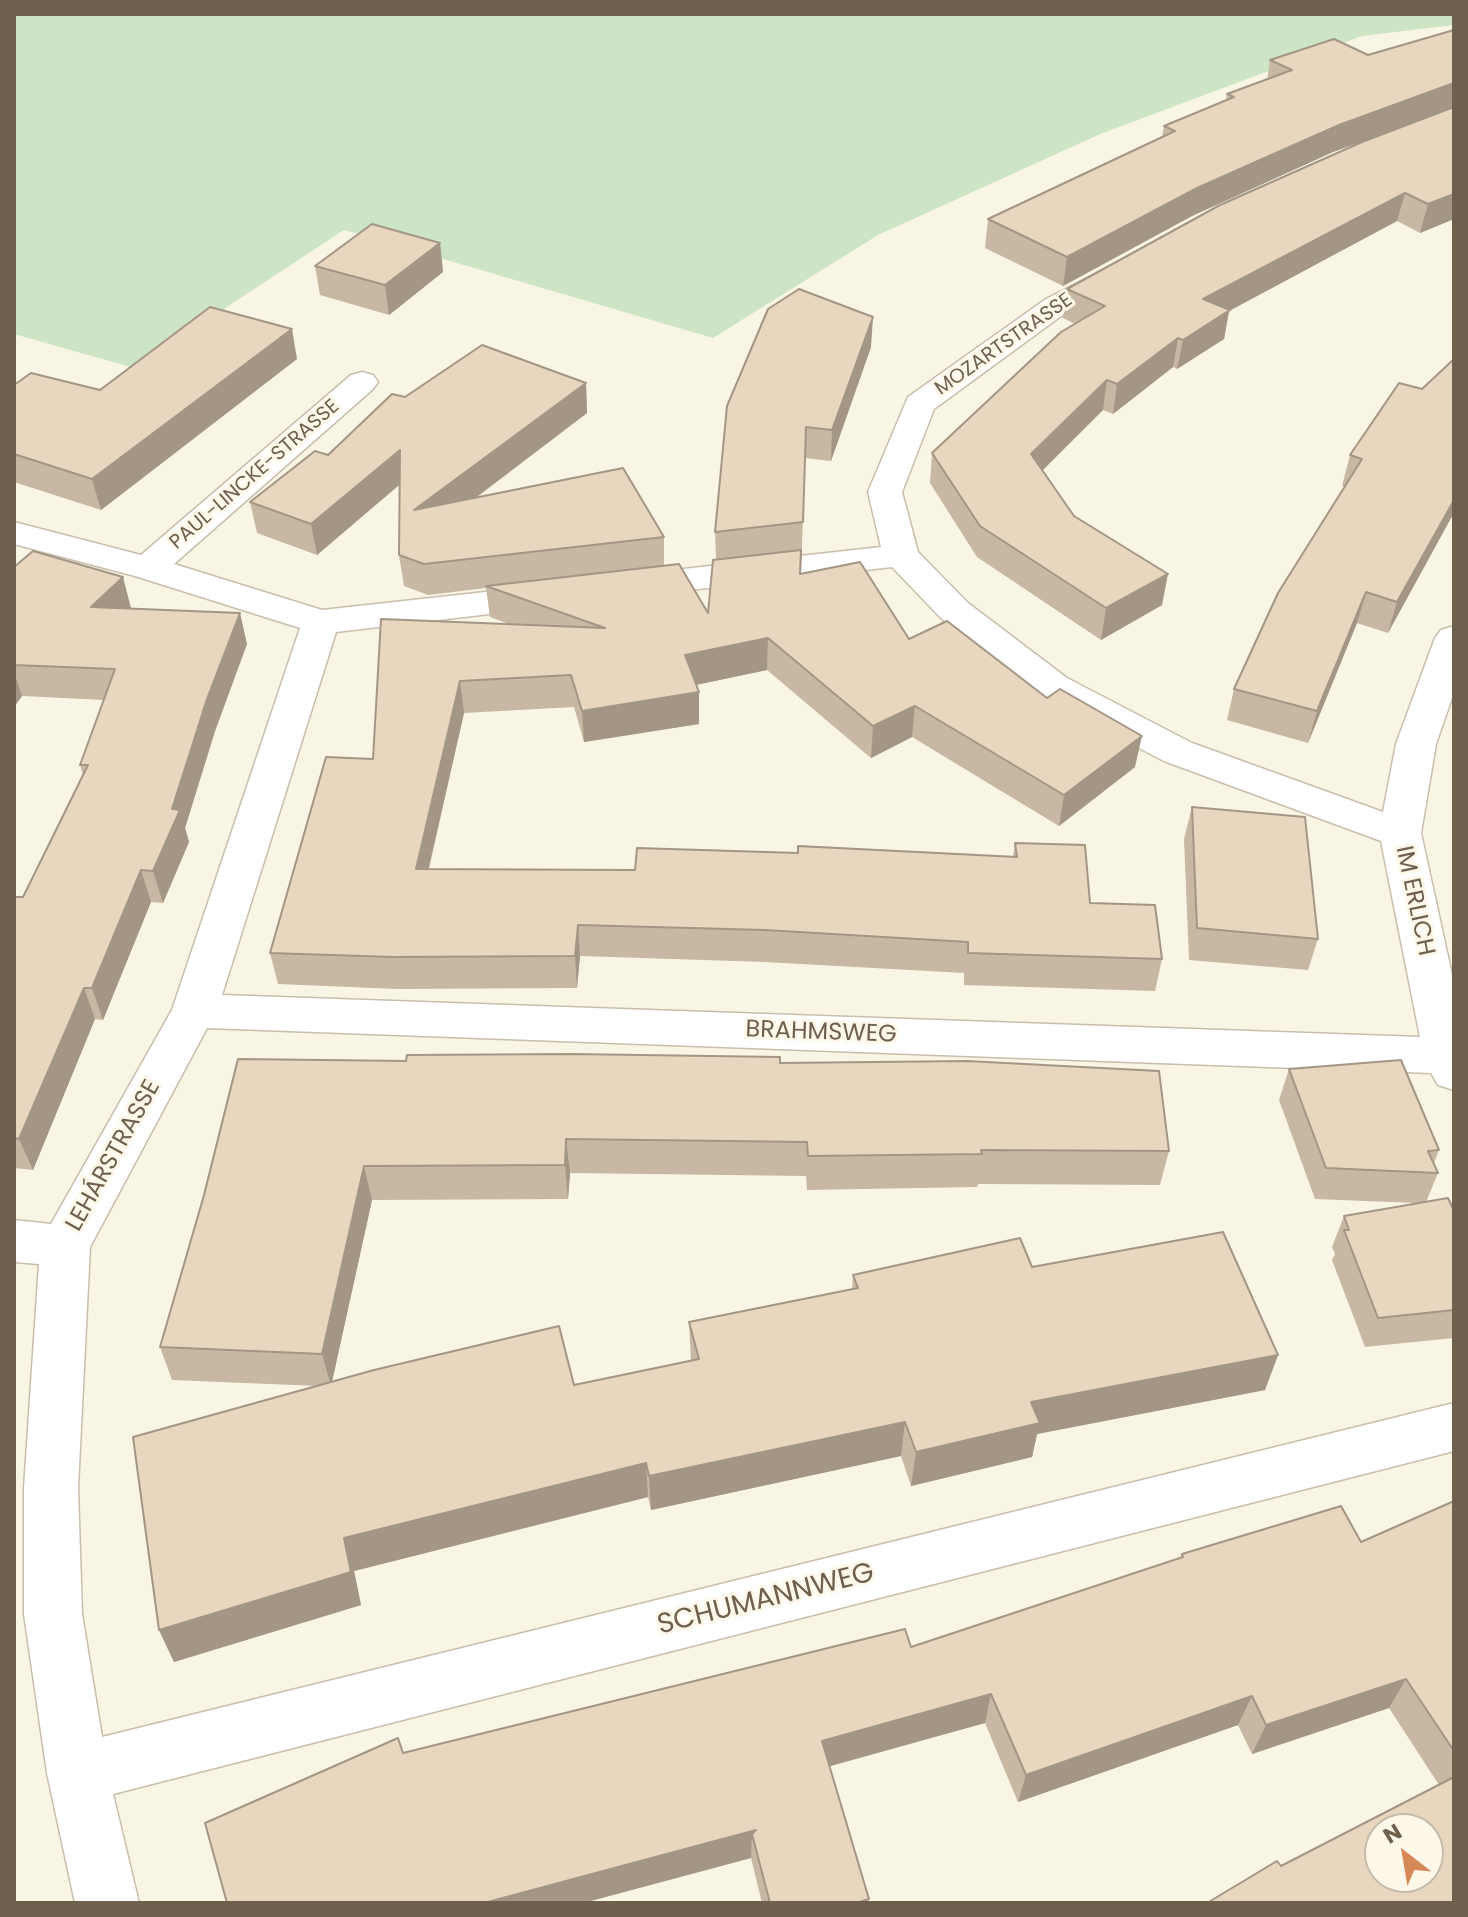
<!DOCTYPE html>
<html>
<head>
<meta charset="utf-8">
<style>
  body { margin:0 }
  #map { position:relative; width:1468px; height:1917px; overflow:hidden; background:#f9f5e5; font-family:Poppins,sans-serif }
  canvas { display:block }
  .frame { position:absolute; inset:0; border:16px solid #6f5f4d; pointer-events:none }
  .north { position:absolute; left:1364px; top:1813px; width:80px; height:80px; box-sizing:border-box; background:#fdf8ea; border:2px solid #c4bbab; border-radius:50%; rotate:329deg; font-size:22px; font-weight:700; line-height:32px; text-align:center; color:#6f5f4d }
  .north::after { content:''; display:block; margin:auto; width:28px; height:36px; background:#d58858; clip-path:polygon(50% 0,100% 100%,50% 72%,0 100%) }
</style>
</head>
<body>
<div id="map">
<canvas width="1468" height="1917"></canvas>
<div class="frame"></div>
<div class="north">N</div>
</div>
<script>
const ctx = document.querySelector('canvas').getContext('2d');
ctx.lineJoin = 'round';
function paint(path, color) { ctx.fillStyle = color; ctx.fill(path, 'evenodd'); }
function stroke(path, color, width, dash) { ctx.strokeStyle = color; ctx.lineWidth = width; ctx.lineCap = dash ? 'butt' : 'round'; ctx.setLineDash(dash || []); ctx.stroke(path); }
function drawText(font, color, halo, rows, align = 'center') {
  ctx.font = font + ' Poppins,sans-serif'; ctx.lineWidth = 6; ctx.setLineDash([]); ctx.textBaseline = 'middle'; ctx.strokeStyle = halo; ctx.fillStyle = color; for (const [text, x, y, turn = 0] of rows) {
    ctx.save(); ctx.translate(x, y); ctx.rotate((+turn || 0) * Math.PI / 180); ctx.textAlign = isNaN(turn) ? turn : align; if (halo) ctx.strokeText(text, 0, 0); ctx.fillText(text, 0, 0); ctx.restore();
  }
}
paint(new Path2D(`
  M14,14H1454V25L1362,36L1098,135L878,235L713,338L344,230L134,368L14,334Z`), '#cde5c5');
const street = new Path2D(`
  M1117,263L1128,266L1132,272L1128,278L1068,311L934,409L902,492L918,552L968,603L1067,678L1192,743L1383,812L1396,744L1435,638L1441,630L1454,626V692L1436,744L1421,833L1454,984V1090L1438,1085L1431,1073L207,1028L90,1247L78,1488L82,1614L102,1737L1454,1403V1451L113,1794L139,1903H75L47,1773L24,1614V1488L39,1264L14,1262V1220L51,1224L172,1010L300,628L135,576L14,544V522L141,555L351,375L362,372L373,375L378,382L373,389L174,564L322,610L549,585L562,588L567,596L562,604L549,607L336,632L222,995L1420,1037L1381,841L1164,761L1039,696L942,619L892,567L629,597L616,594L611,586L616,578L629,575L881,547L868,492L908,397L1046,299Z`);
stroke(street, '#c9beac', 3);
paint(street, '#fff');
paint(new Path2D(`
  M1454,30V219L1420,233L1397,221L1229,311L1224,339L1177,369L1173,367L1113,414L1103,410L1042,470L1074,516L1162,605L1101,640L977,557L930,483L932,453L1075,324L1063,318L1067,289L1375,137L1333,152L1192,216L1063,286L985,248L988,219L1162,137L1164,126L1226,101L1227,94L1267,80L1270,60L1368,55Z
  M440,243L443,272L389,315L320,295L315,266Z
  M871,347L831,461L805,458L801,574L909,639L1135,767L1059,826L912,737L871,758L767,670L696,685L699,692V724L584,742L574,707L464,713L429,869L635,870L798,853L1013,857L1015,843L1162,959L1155,991L964,985V973L765,962L580,956L577,988L398,989L278,984L270,953L373,759L509,624L490,617L486,588L428,595L404,586L399,555V484L317,555L257,533L250,502L328,455L405,397L586,383L587,413L476,498L664,537V565L708,613L716,559L715,532Z
  M297,359L101,510L14,482V385L100,390Z
  M1454,359V519L1451,518L1388,633L1357,623L1308,743L1227,720L1234,689L1345,486H1342L1350,455L1422,389Z
  M14,567L131,608L247,644L215,731L185,828L189,842L163,903L151,902L103,1020L95,1019L33,1170L14,1168V898L23,897L83,775L80,765L104,700L22,696L14,707Z
  M1192,807L1318,939L1308,970L1189,960L1184,839Z
  M406,1061L780,1063L1169,1151L1160,1185L978,1184L977,1187L807,1190L806,1176L570,1173L568,1199L372,1200L332,1382L574,1385L691,1361L689,1322L852,1290L853,1275L1032,1267L1278,1355L1265,1390L1037,1434L1032,1457L911,1486L901,1456L651,1510L648,1497L354,1571L361,1605L174,1662L159,1630L318,1386L172,1380L160,1347Z
  M1289,1069L1439,1150L1434,1163L1438,1173L1426,1202L1454,1211V1338L1365,1347L1332,1260L1335,1254L1332,1247L1344,1216L1416,1203L1315,1199L1279,1100Z
  M1454,1501V1903L1281,1866L1439,1785L1389,1708L1252,1754L1238,1725L1018,1802L985,1723L829,1766L869,1899L868,1903H762L751,1858L583,1903H227L403,1753L911,1647L1180,1558L1182,1554L1361,1542Z`), '#c8b8a3');
paint(new Path2D(`
  M1454,83L1453,108L1333,152L1192,216L1063,286L1067,257L1197,188L1339,125Z
  M1405,193L1397,221L1229,311L1224,339L1177,369L1183,340L1203,299Z
  M1454,194V219L1420,233L1428,204Z
  M440,243L443,272L389,315L385,285Z
  M873,317L871,347L831,461L832,430Z
  M292,329L297,359L101,510L92,479Z
  M1178,338L1173,367L1113,414L1117,384Z
  M1107,380L1103,410L1028,485L1031,454Z
  M586,383L587,413L418,541L414,510Z
  M400,450L404,481L317,555L311,524Z
  M1454,500V509L1451,518L1388,633L1397,602Z
  M1168,574L1162,605L1101,640L1106,608Z
  M123,577L131,608L91,607Z
  M1366,592L1357,623L1308,743L1317,711Z
  M240,613L247,644L215,731L185,828L189,842L163,903L153,871L207,699Z
  M768,638L767,670L686,687L685,655Z
  M14,672L22,696L14,707Z
  M460,681L464,713L421,901L416,869Z
  M699,692V724L584,742L582,711Z
  M915,706L912,737L871,758L873,726Z
  M1142,736L1135,767L1059,826L1064,795Z
  M141,870L151,902L103,1020L92,988Z
  M578,925L580,956L577,988L575,956Z
  M84,988L95,1019L33,1170L19,1139Z
  M566,1139L570,1173L568,1199L565,1165Z
  M364,1166L372,1200L331,1386L322,1354Z
  M1278,1355L1265,1390L1037,1434L1032,1457L911,1486L916,1452L1031,1402Z
  M905,1422L901,1456L651,1510L649,1476Z
  M646,1463L648,1497L354,1571L361,1605L174,1662L159,1630L344,1538Z
  M1406,1679L1389,1708L1252,1754L1266,1725Z
  M991,1694L985,1723L820,1769L822,1741Z
  M1252,1696L1238,1725L1018,1802L1026,1775Z
  M756,1830L752,1834L751,1858L583,1903H484Z`), '#a39685');
const building = new Path2D(`
  M1454,30V83L1339,125L1197,188L1067,257L988,219L1175,131L1164,126L1234,97L1227,94L1292,70L1270,60L1334,39L1368,55Z
  M1454,107V194L1428,204L1405,193L1203,299L1230,310L1183,340L1178,338L1117,384L1107,380L1031,454L1074,516L1168,574L1106,608L980,526L932,453L1061,332L1105,306L1067,289L1220,205L1362,142Z
  M372,224L440,243L385,285L315,266Z
  M799,289L873,317L832,430L806,427L803,522L715,532L727,406L768,309Z
  M210,307L292,329L92,479L14,454V385L31,373L100,390Z
  M482,345L586,383L414,510L623,468L664,537L424,564L399,555L400,450L311,524L250,502L315,451L328,455L392,394L405,397Z
  M1454,359V500L1397,602L1366,592L1317,711L1234,689L1278,593L1362,459L1350,455L1399,383L1422,389Z
  M801,550L800,574L860,562L909,639L947,621L1047,698L1060,689L1142,736L1064,795L915,706L873,726L768,638L685,655L699,692L582,711L571,675L460,681L416,869L635,870L637,848L798,853V846L1017,857L1015,843L1085,845L1090,903L1155,905L1162,959L968,953V942L765,930L578,925L575,956L393,957L270,953L326,757L373,759L381,619L605,628L486,586L679,564L708,613L713,560Z
  M33,551L123,577L91,607L240,613L207,699L172,809L180,810L153,871L141,870L92,988H84L19,1139L14,1138V898L15,897H23L88,765H80L115,669L14,665V567Z
  M1192,807L1305,817L1318,939L1197,928Z
  M572,1054L780,1057V1063L967,1061L1159,1071L1169,1151L981,1150L982,1154L808,1156L807,1142L566,1139L565,1165L364,1166L322,1354L160,1347L204,1195L238,1059L406,1061L407,1055Z
  M1401,1060L1439,1150L1428,1151L1438,1173L1326,1168L1289,1069Z
  M1448,1198L1454,1211V1310L1378,1318L1344,1230H1349L1344,1216Z
  M1223,1232L1278,1355L1031,1402L1040,1423L916,1452L905,1422L649,1476L646,1463L344,1538L351,1572L159,1630L133,1437L374,1370L559,1326L574,1385L699,1359L689,1322L858,1288L853,1275L1020,1238L1032,1267Z
  M1454,1501V1751L1406,1679L1266,1725L1252,1696L1026,1775L991,1694L822,1741L869,1899L856,1903H770L752,1834L756,1830L484,1903H227L205,1823L398,1738L403,1753L905,1629L911,1647L1183,1557L1182,1554L1341,1506L1361,1542Z
  M1454,1777V1903H1207L1277,1861L1281,1866ZM1380,1829H1428V1877H1380Z`);
paint(building, '#e9d6be');
stroke(building, '#a39685', 2);
drawText('20px', '#6f5f4d', '#fdf8ea', [
  ["MOZARTSTRASSE",1004,345,-35],
  ["PAUL-LINCKE-STRASSE",255,475,-41]
]);
drawText('24px', '#6f5f4d', '#fdf8ea', [
  ["IM ERLICH",1414,901,78],
  ["BRAHMSWEG",821,1033,2],
  ["LEHÁRSTRASSE",114,1156,-61]
]);
drawText('28px', '#6f5f4d', '#fdf8ea', [
  ["SCHUMANNWEG",766,1600,-14]
]);
</script>
</body>
</html>
